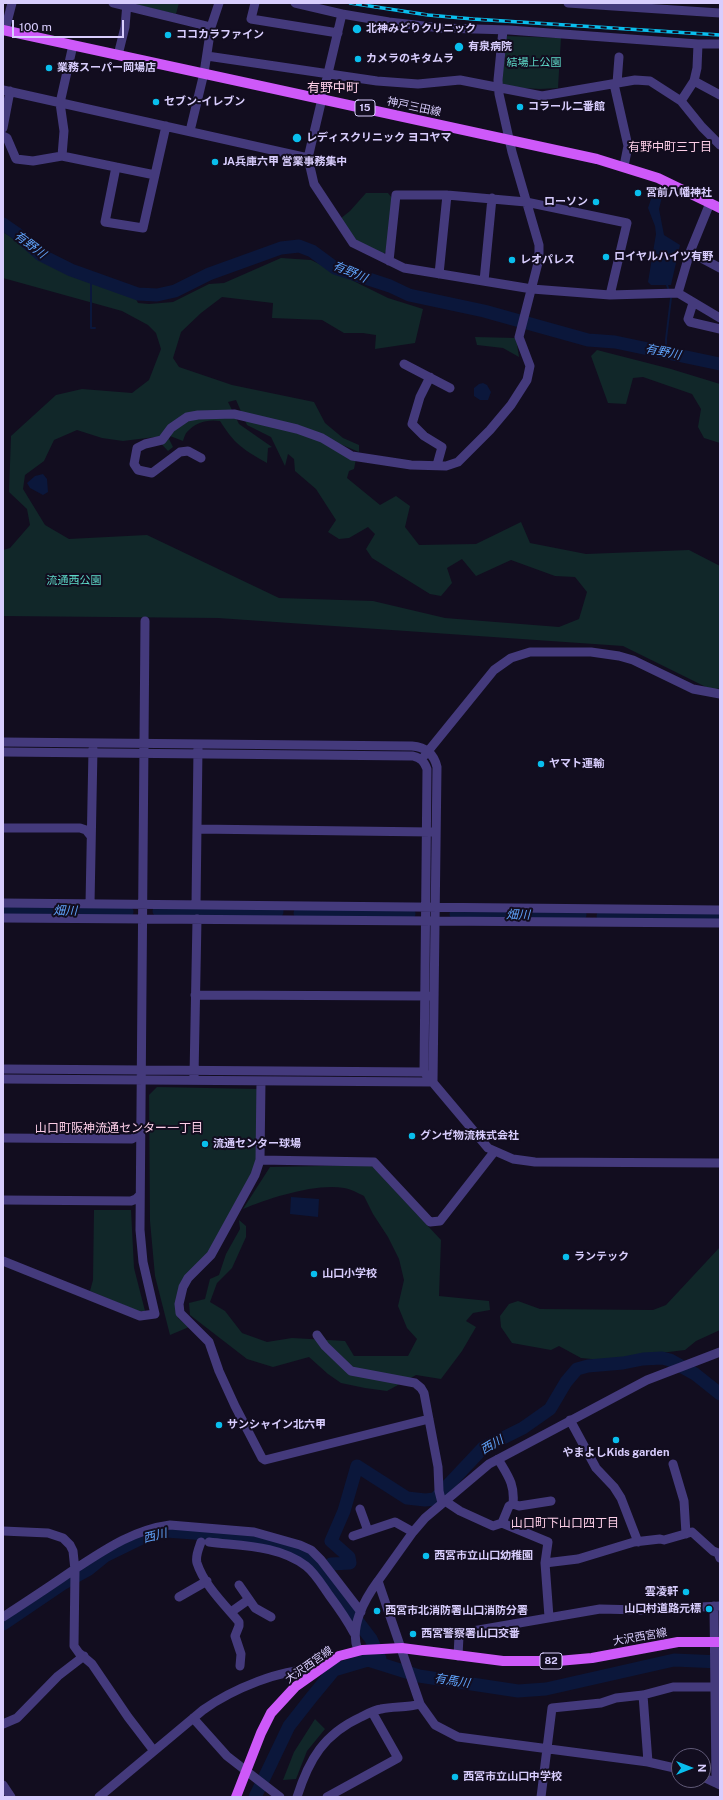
<!DOCTYPE html>
<html>
<head>
<meta charset="utf-8">
<style>
  body { margin:0 }
  #map { position:relative; width:723px; height:1800px; overflow:hidden; background:#120d1f; font-family:"Public Sans",sans-serif }
  canvas { display:block }
  .frame { position:absolute; inset:0; border:4px solid #d8cdfd; pointer-events:none }
  .north { position:absolute; left:671px; top:1748px; width:40px; height:40px; box-sizing:border-box; background:#120d1f; border:1px solid #615a78; border-radius:50%; rotate:90deg; font-size:11px; font-weight:700; line-height:16px; text-align:center; color:#d8cdfd }
  .north::after { content:''; display:block; margin:auto; width:14px; height:18px; background:#09beed; clip-path:polygon(50% 0,100% 100%,50% 72%,0 100%) }
  .scale { position:absolute; left:12px; top:20px; width:112px; height:18px; box-sizing:border-box; border:2px solid #d8cdfd; border-top:0; padding-left:5px; font-size:12px; line-height:14px; white-space:nowrap; color:#d8cdfd; -webkit-text-stroke:3px #120d1f; paint-order:stroke }
</style>
</head>
<body>
<div id="map">
<canvas width="723" height="1800"></canvas>
<div class="frame"></div>
<div class="north">N</div>
<div class="scale">100 m</div>
</div>
<script>
const ctx = document.querySelector('canvas').getContext('2d');
ctx.lineJoin = 'round';
function paint(path, color) { ctx.fillStyle = color; ctx.fill(path, 'evenodd'); }
function stroke(path, color, width, dash) { ctx.strokeStyle = color; ctx.lineWidth = width; ctx.lineCap = dash ? 'butt' : 'round'; ctx.setLineDash(dash || []); ctx.stroke(path); }
function drawText(font, color, halo, rows, align = 'center') {
  ctx.font = font + ' "Public Sans","Noto Sans JP",sans-serif'; ctx.lineWidth = 4; ctx.setLineDash([]); ctx.textBaseline = 'middle'; ctx.strokeStyle = halo; ctx.fillStyle = color; for (const [text, x, y, turn = 0] of rows) {
    ctx.save(); ctx.translate(x, y); ctx.rotate((+turn || 0) * Math.PI / 180); ctx.textAlign = isNaN(turn) ? turn : align; if (halo) ctx.strokeText(text, 0, 0); ctx.fillText(text, 0, 0); ctx.restore();
  }
}
paint(new Path2D(`
  M130,3H179L176,14Z
  M506,36L561,38L558,88L540,89L507,87L501,82Z
  M366,193H388L392,198L387,251L383,254L356,241L340,219L350,211Z
  M3,232L71,276L135,297L138,303L149,304L173,302L209,284L224,283L281,258L311,260L388,298L423,309L415,343L375,349L376,335L363,333H344L322,320L272,318L273,303L222,297L201,313L181,332L173,358L179,367L232,385L314,402L325,423L343,438L359,445V452L328,439L356,459L354,469L349,471L347,478L380,505L396,496L410,506L405,527L419,545L476,544L521,522L530,543L586,554L689,550L720,566V688L712,690L623,646L218,618L3,616V550L10,548L30,525L27,509L9,492L11,436L56,395L82,389L132,393L149,380L161,349L156,333L148,325L122,311L3,278ZM236,400L247,425L271,437L285,466L288,454L294,459L295,471L316,489L336,520L328,532L339,539L349,538L368,527L375,534L366,549L372,558L430,594L441,596L452,583L447,568L462,559L476,576L511,560L555,576L575,577L587,592L579,619L559,627L445,618L373,601L279,598L147,535L69,539L45,525L23,489L25,475L44,461L54,440L77,430L102,438L123,441L155,437L168,451L173,447L169,439L170,436L183,441C184,438 185,434 187,432C196,422 208,419 220,421C235,445 243,449 267,463L268,448L272,447L239,424L228,402Z
  M475,337L516,338L519,357L503,348L477,345Z
  M597,350L671,369L720,384V443L704,438L698,427L701,409L692,394L643,377L633,378L626,404L608,403L591,356Z
  M157,1087L259,1089L257,1162L209,1256L176,1303L178,1318L189,1327L170,1335L155,1276L150,1221L149,1095Z
  M371,1165L441,1240L439,1296L489,1301L490,1310L473,1313L466,1321L476,1327L462,1351L441,1379L416,1375L387,1391L365,1388L341,1383L328,1374L309,1357L273,1367L247,1359L190,1315L189,1303L205,1299L210,1279L219,1275L226,1254L240,1229L239,1220L246,1226V1237L232,1268L217,1283L210,1302L225,1311L242,1333L267,1342L292,1338L345,1341L354,1356H408L417,1339L407,1328L398,1306L404,1280L399,1259L388,1237L373,1214L364,1196C358,1193 351,1189 344,1188C316,1183 269,1198 243,1209L270,1167Z
  M94,1210H131L134,1268L145,1311H138L90,1291L93,1280Z
  M720,1247V1330L696,1341L685,1350L602,1360L581,1358L559,1346L551,1350L512,1343L501,1327L500,1316L509,1304L518,1301L540,1309L653,1310L666,1305Z
  M315,1719L325,1729L307,1751L296,1779L283,1780L294,1752Z`), '#112729');
paint(new Path2D(`
  M653,193L662,197L659,209L664,235L680,245L671,285H651L648,282L656,234L655,226L648,208Z
  M483,383L487,385L491,392L488,400H480L474,396V388L479,384Z
  M43,474L47,479L48,492L43,495L30,488L27,483L35,476Z
  M291,1197L319,1199L318,1217L290,1214Z`), '#0b173b');
stroke(new Path2D(`
  M91,277V328H95
  M667,285L668,288
  M666,354V339L671,298`), '#0b173b', 2);
stroke(new Path2D(`
  M3,224L16,233L41,255L71,270L138,294L157,295L175,291L209,274L281,248L299,246L312,251L335,268L390,286L409,295L484,311L588,340L615,342L720,364
  M3,910L127,912
  M159,911L277,912
  M300,913L409,914
  M456,914L580,915
  M603,916L720,917
  M331,1564L350,1563L349,1557L331,1541L344,1511L357,1466L407,1498L425,1500L435,1499L483,1448L523,1428L550,1409L566,1382L577,1369L588,1366L623,1363L643,1359L662,1358L670,1360L695,1374L720,1394
  M3,1624L62,1584L89,1569L105,1556L148,1535L166,1531L194,1533L263,1541L290,1548L307,1557L320,1572L371,1639L380,1659
  M255,1797L289,1726L311,1698L334,1670L368,1660L419,1676L518,1691L546,1689L674,1660L720,1662`), '#0b173b', 13);
stroke(new Path2D(`
  M113,3L211,27
  M255,3L251,19L338,33
  M295,3L342,14L389,22L441,28L509,30L698,44H720
  M568,3L720,13
  M342,14L308,158L314,184L353,243L404,268L532,289L610,295L678,293L690,252L710,203
  M5,30L12,3
  M118,55L125,27L127,3
  M207,56L377,81L418,84L460,80L542,96L635,80L650,81L681,101L702,127L720,145
  M694,81L697,68L698,44
  M617,83L619,57
  M614,84L628,146L624,166
  M3,90L308,158
  M681,101L694,81L720,95
  M3,128L10,91
  M190,131L204,73L211,27L219,3
  M3,136L7,138L16,159L33,161L62,156L155,175
  M62,156L64,131L60,103L73,45
  M116,167L105,222L143,228L166,126
  M690,252L720,268
  M389,261L396,195H447L526,202L627,223L610,295
  M439,274L447,195
  M484,281L492,198
  M678,293L720,318
  M693,303L688,319L690,322L720,329
  M404,364L450,388
  M430,377L420,397L412,424L424,436L442,447L437,465
  M201,458L188,451L180,452L152,473L138,470L134,464L137,448L145,444L162,440L171,428L187,417L198,415L234,414L297,429L322,438L352,456L411,465L446,466L458,462L490,430L511,405L527,380L530,366L519,337L539,259V245L512,152L499,94L498,80L503,30
  M3,742L412,746C425,747 434,754 437,767L433,1082L3,1079
  M3,752L413,756C421,758 424,761 427,769L424,1072L488,1148L513,1159L535,1162L720,1163
  M425,755L494,670L511,658L530,652H591L619,656L633,660L693,689L720,694
  M3,828H80L86,830L90,835
  M197,829L431,832
  M3,903L720,910
  M90,904L93,749
  M196,905L198,748
  M3,918L720,923
  M195,995L429,996
  M3,1069L424,1072
  M194,1076L197,919
  M261,1081L260,1160L255,1175L211,1255L188,1278L183,1287L179,1304L180,1313L209,1342L219,1371L235,1406L262,1458L265,1460L429,1419
  M3,1138L132,1139L137,1136L141,1131
  M260,1160L374,1162L430,1222L440,1221L494,1152
  M3,1200L131,1201L136,1199L140,1195
  M3,1261L140,1316L155,1314L143,1262L140,1230L145,621
  M317,1335L325,1346L351,1371L415,1383L421,1388L424,1393L438,1467L439,1491L442,1503
  M570,1420L596,1468L614,1487L621,1498L638,1542
  M498,1459C508,1476 515,1484 513,1504L509,1506L502,1523L548,1542L545,1563
  M673,1464L684,1501L686,1534
  M445,1501L460,1511L493,1526L502,1523
  M513,1504L519,1506L551,1501
  M360,1509L368,1531
  M3,1531L48,1533L63,1538L70,1545L73,1551L75,1570L74,1646L79,1653L92,1664L128,1717L154,1751
  M353,1536L395,1522L413,1532
  M201,1542C199,1548 195,1556 197,1563C204,1585 225,1605 239,1622V1626L235,1636L241,1654L240,1666
  M209,1542C241,1546 279,1545 306,1566C315,1573 322,1585 329,1595C338,1607 347,1620 354,1633
  M239,1585L255,1608L271,1617
  M179,1597L207,1581
  M714,1606L716,1783
  M231,1612L248,1600
  M3,1617C26,1602 49,1587 72,1571C103,1551 132,1530 170,1525L254,1532L300,1545L311,1550L321,1560L361,1612
  M549,1617L545,1563L578,1559L634,1542L660,1539L664,1540L692,1532L713,1551L718,1553L720,1558
  M358,1650C349,1628 364,1600 378,1581
  M458,1656L459,1636L467,1632L600,1609L641,1610L720,1606
  M643,1695L648,1762
  M193,1718L227,1756L280,1797
  M3,1724L17,1718L58,1676L84,1656
  M679,1769L648,1762L458,1737L435,1725L420,1704L378,1581L413,1532L425,1518L489,1464L647,1380L720,1352
  M703,1777L720,1785
  M3,1785L11,1797
  M99,1797L203,1710C231,1690 283,1667 318,1670
  M297,1797C309,1759 324,1734 361,1717C367,1714 374,1710 381,1709C394,1706 407,1708 420,1704
  M327,1797L398,1758L372,1712
  M541,1797L552,1708L601,1703L616,1698L643,1695L673,1687H714`), '#443a7c', 9);
stroke(new Path2D(`
  M3,30L597,159L658,178L720,208
  M236,1797L261,1733L271,1713L295,1687L339,1656L362,1650L402,1648L503,1661H558L592,1658L678,1642H720`), '#ce59f9', 10);
const rail = new Path2D(`
  M350,3L428,15L473,19L720,35`);
stroke(rail, '#09beed', 3.5);
stroke(rail, '#120d1f', 2, [6]);
for (const [x, y, r, color] of [
  [357,29,5,"#09beed"],
  [168,35,4,"#09beed"],
  [459,47,5,"#09beed"],
  [358,59,4,"#09beed"],
  [49,68,4,"#09beed"],
  [156,102,4,"#09beed"],
  [520,107,4,"#09beed"],
  [297,138,5,"#09beed"],
  [215,162,4,"#09beed"],
  [638,193,4,"#09beed"],
  [596,202,4,"#09beed"],
  [606,257,4,"#09beed"],
  [512,260,4,"#09beed"],
  [541,764,4,"#09beed"],
  [412,1136,4,"#09beed"],
  [205,1144,4,"#09beed"],
  [566,1257,4,"#09beed"],
  [314,1274,4,"#09beed"],
  [219,1425,4,"#09beed"],
  [616,1440,4,"#09beed"],
  [426,1556,4,"#09beed"],
  [686,1592,4,"#09beed"],
  [709,1609,4,"#09beed"],
  [377,1611,4,"#09beed"],
  [413,1634,4,"#09beed"],
  [455,1777,4,"#09beed"]
]) { const dot = new Path2D(); dot.arc(x, y, r, 0, 2 * Math.PI); ctx.fillStyle = color; ctx.fill(dot); stroke(dot, '#120d1f', 1.5); }
for (const [x, y, w] of [
  [365,108,20],
  [551,1661,22]
]) { const box = new Path2D(); box.roundRect(x - w / 2, y - 8, w, 16, 3); ctx.fillStyle = '#120d1f'; ctx.fill(box); stroke(box, '#d8cdfd', 1); }
drawText('bold 10px', '#d8cdfd', null, [
  ["15",365,108],
  ["82",551,1661]
]);
drawText('bold 11px', '#d8cdfd', '#120d1f', [
  ["北神みどりクリニック",366,29],
  ["ココカラファイン",176,35],
  ["有泉病院",468,47],
  ["カメラのキタムラ",366,59],
  ["業務スーパー岡場店",57,68],
  ["セブン-イレブン",164,102],
  ["コラール二番館",528,107],
  ["レディスクリニック ヨコヤマ",306,138],
  ["JA兵庫六甲 営業事務集中",223,162],
  ["宮前八幡神社",646,193],
  ["ローソン",588,202,"right"],
  ["ロイヤルハイツ有野",614,257],
  ["レオパレス",520,260],
  ["ヤマト運輸",549,764],
  ["グンゼ物流株式会社",420,1136],
  ["流通センター球場",213,1144],
  ["ランテック",574,1257],
  ["山口小学校",322,1274],
  ["サンシャイン北六甲",227,1425],
  ["やまよしKids garden",616,1453,"center"],
  ["西宮市立山口幼稚園",434,1556],
  ["雲凌軒",678,1592,"right"],
  ["山口村道路元標",701,1609,"right"],
  ["西宮市北消防署山口消防分署",385,1611],
  ["西宮警察署山口交番",421,1634],
  ["西宮市立山口中学校",463,1777]
], 'left');
drawText('11px', '#5ddac8', '#120d1f', [
  ["結場上公園",534,63],
  ["流通西公園",74,581]
]);
drawText('11px', '#d8cdfd', '#120d1f', [
  ["神戸三田線",414,107,12],
  ["大沢西宮線",640,1637,-10],
  ["大沢西宮線",309,1665,-35]
]);
drawText('12px', '#fdcfe8', '#120d1f', [
  ["有野中町三丁目",670,147],
  ["山口町阪神流通センター一丁目",119,1128],
  ["山口町下山口四丁目",565,1523]
]);
drawText('italic 12px', '#5fa2f9', '#120d1f', [
  ["有野川",30,245,37],
  ["有野川",350,272,23],
  ["有野川",663,352,12],
  ["畑川",65,911,1],
  ["畑川",518,915,1],
  ["西川",492,1445,-31],
  ["西川",155,1536,-14],
  ["有馬川",452,1681,9]
]);
drawText('13px', '#fdcfe8', '#120d1f', [
  ["有野中町",333,88]
]);
</script>
</body>
</html>
